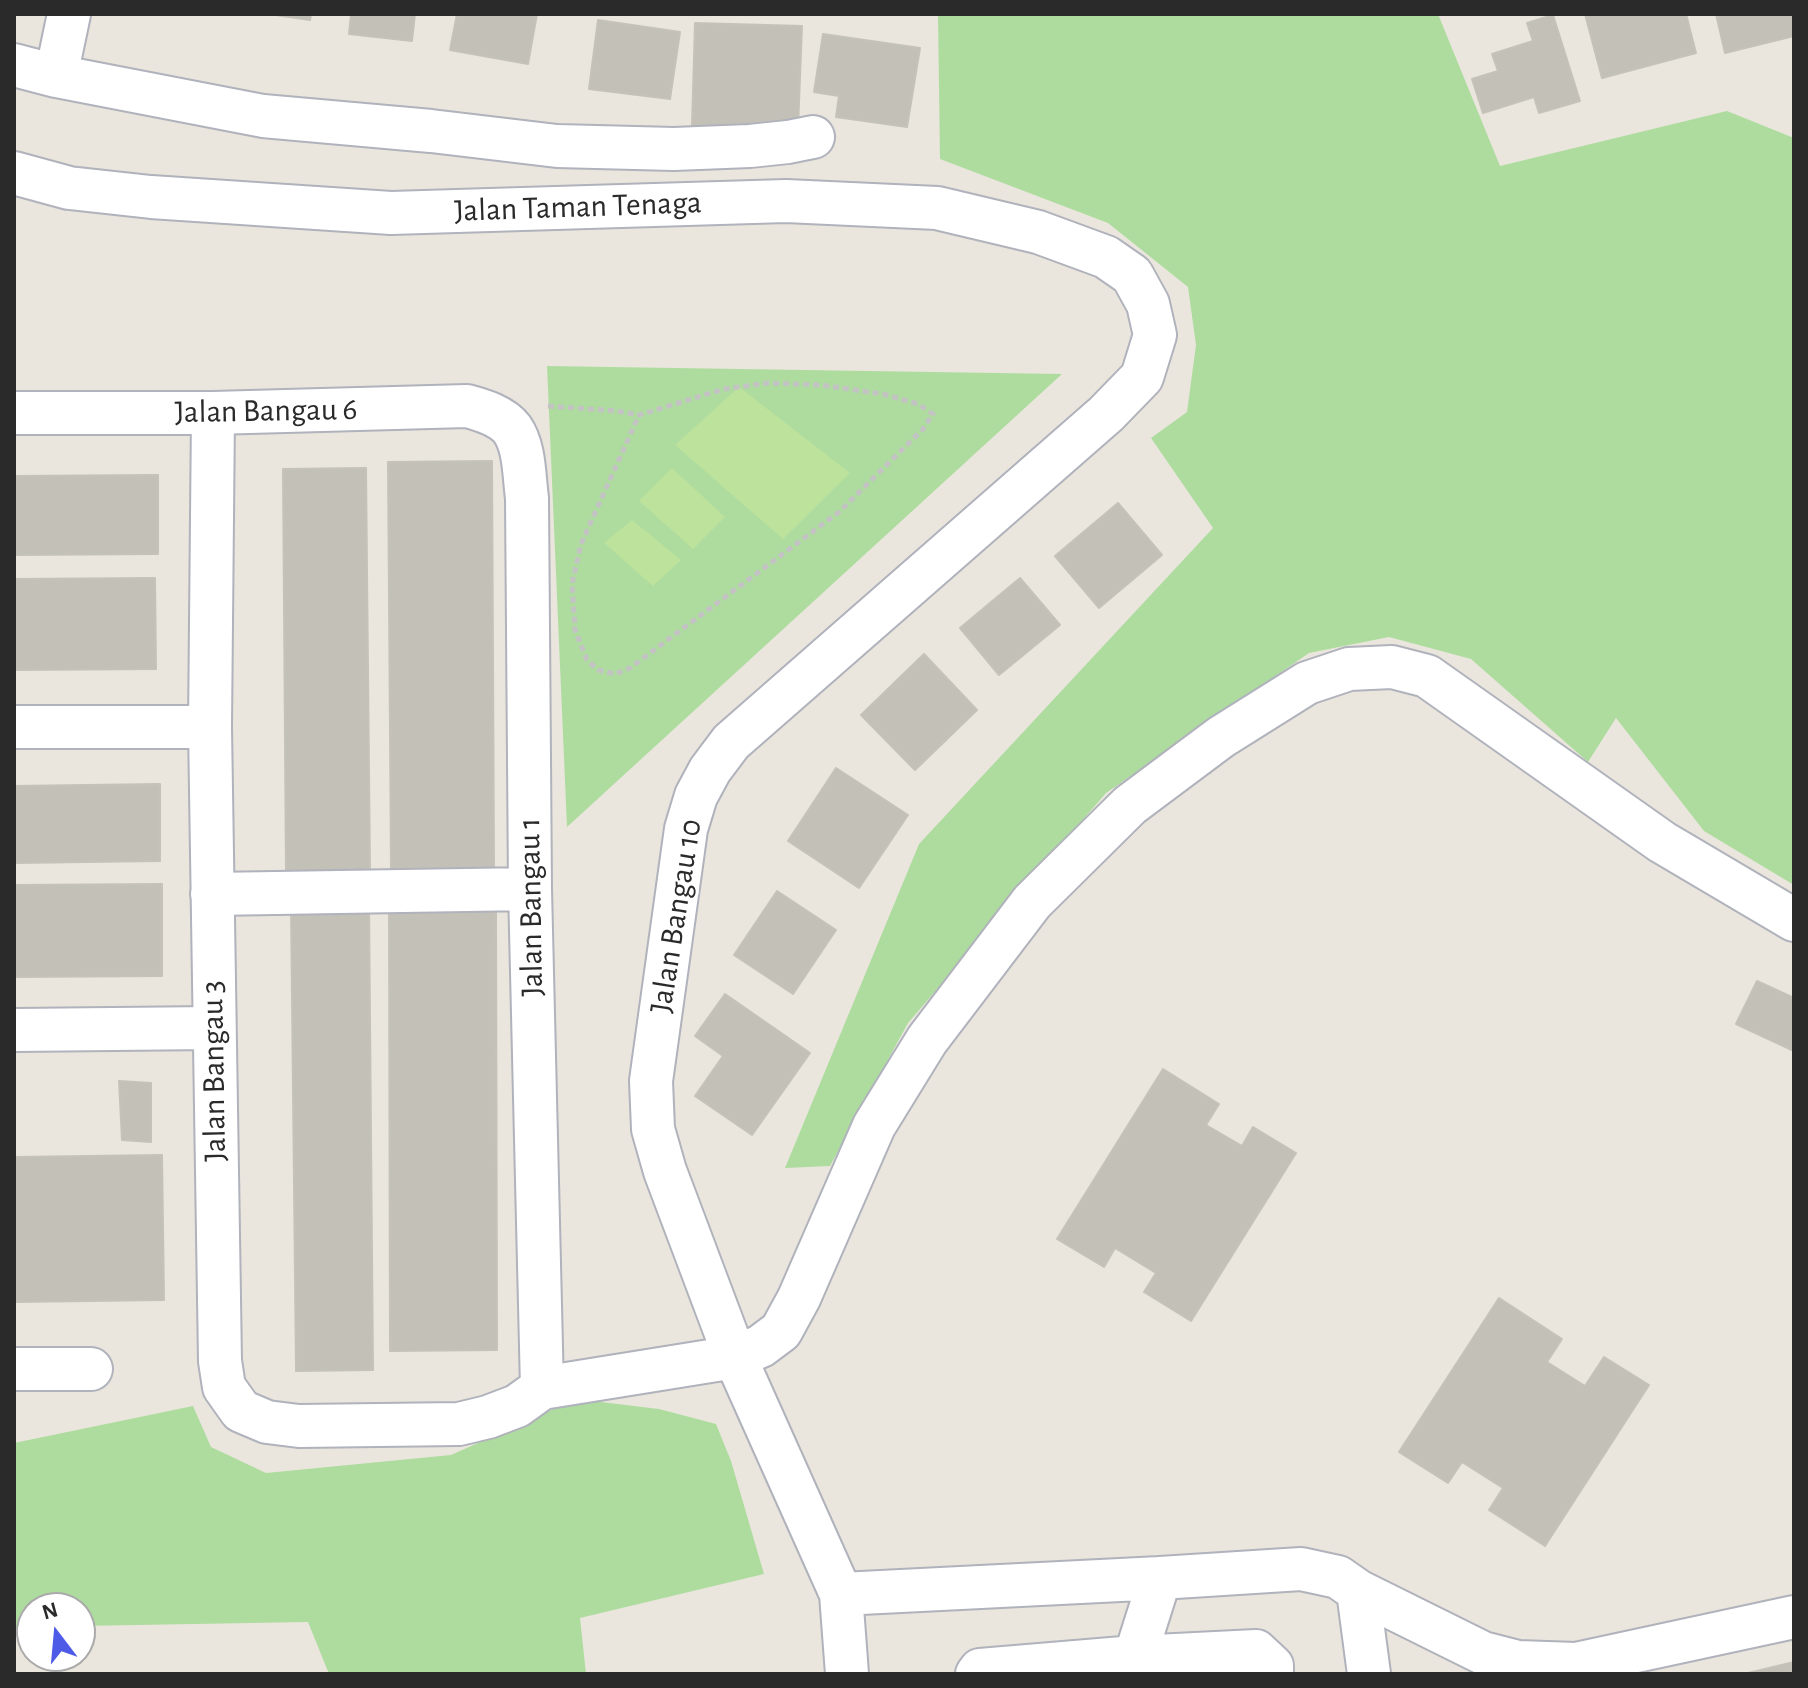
<!DOCTYPE html>
<html>
<head>
<meta charset="utf-8">
<style>
  body { margin:0 }
  #map { position:relative; width:1808px; height:1688px; overflow:hidden; background:#eae6dd; font-family:"Alegreya Sans",sans-serif }
  canvas { display:block }
  .frame { position:absolute; inset:0; border:16px solid #2a2a2a; pointer-events:none }
  .north { position:absolute; left:16px; top:1592px; width:80px; height:80px; box-sizing:border-box; background:#fff; border:2px solid #aaa; border-radius:50%; rotate:344deg; font-size:22px; font-weight:700; line-height:32px; text-align:center; color:#2a2a2a }
  .north::after { content:''; display:block; margin:auto; width:28px; height:36px; background:#4d5be7; clip-path:polygon(50% 0,100% 100%,50% 72%,0 100%) }
</style>
</head>
<body>
<div id="map">
<canvas width="1808" height="1688"></canvas>
<div class="frame"></div>
<div class="north">N</div>
</div>
<script>
const ctx = document.querySelector('canvas').getContext('2d');
ctx.lineJoin = 'round';
function paint(path, color) { ctx.fillStyle = color; ctx.fill(path, 'evenodd'); }
function stroke(path, color, width, dash) { ctx.strokeStyle = color; ctx.lineWidth = width; ctx.lineCap = dash ? 'butt' : 'round'; ctx.setLineDash(dash || []); ctx.stroke(path); }
function drawText(font, color, halo, rows, align = 'center') {
  ctx.font = font + ' "Alegreya Sans",sans-serif'; ctx.lineWidth = 6; ctx.setLineDash([]); ctx.textBaseline = 'middle'; ctx.strokeStyle = halo; ctx.fillStyle = color; for (const [text, x, y, turn = 0] of rows) {
    ctx.save(); ctx.translate(x, y); ctx.rotate((+turn || 0) * Math.PI / 180); ctx.textAlign = isNaN(turn) ? turn : align; if (halo) ctx.strokeText(text, 0, 0); ctx.fillText(text, 0, 0); ctx.restore();
  }
}
paint(new Path2D(`
  M938,14H1438L1500,166L1727,111L1794,138V885L1704,831L1616,718L1588,762L1471,659L1389,637L1309,653L1106,793L908,1023L830,1166L785,1168L919,844L1213,528L1151,438L1187,412L1196,345L1188,287L1108,223L940,159Z
  M547,366L1062,374L567,827Z
  M576,1399L659,1409L716,1424L731,1461L764,1574L580,1618L586,1674H329L308,1622L80,1626V1608H32V1628L14,1629V1443L193,1406L211,1447L266,1473L451,1455Z`), '#aedc9f');
paint(new Path2D(`
  M739,387L850,473L783,539L675,445Z
  M672,468L725,517L693,549L639,501Z
  M632,520L681,560L653,586L604,543Z`), '#bde29c');
const building = new Path2D(`
  M269,14H311L310,20Z
  M351,14H415L412,41L349,34Z
  M457,14H537L528,64L450,50Z
  M1585,14H1686L1696,53L1602,78Z
  M1716,14H1794V36L1725,53Z
  M1553,15L1580,101L1539,113L1534,97L1483,113L1472,79L1498,71L1492,54L1533,41L1527,23Z
  M598,20L680,32L670,99L589,89Z
  M695,23L802,26L798,128L692,125Z
  M823,34L920,48L907,127L836,117L839,96L814,92Z
  M492,461L494,868H391L388,462Z
  M366,468L370,873L286,874L283,469Z
  M158,475V554L14,555V476Z
  M1118,503L1162,555L1099,608L1055,556Z
  M155,578L156,669L14,670V579Z
  M1020,578L1060,625L999,675L960,628Z
  M924,654L977,710L915,770L861,715Z
  M836,768L908,815L859,888L788,841Z
  M160,784V861L14,863V786Z
  M162,884V976L14,977V885Z
  M777,891L836,930L793,994L734,955Z
  M496,899L497,1350L390,1351L389,900Z
  M369,901L373,1370L296,1371L291,903Z
  M1757,981L1794,998V1051L1736,1024Z
  M725,994L810,1053L752,1135L695,1096L723,1056L695,1036Z
  M1163,1069L1219,1104L1206,1125L1242,1146L1253,1127L1296,1153L1191,1321L1144,1292L1156,1273L1115,1248L1104,1267L1057,1239Z
  M119,1081L151,1083V1142L122,1140Z
  M162,1155L164,1300L14,1302V1157Z
  M1499,1298L1562,1339L1547,1362L1585,1386L1604,1357L1649,1385L1545,1546L1489,1510L1503,1488L1462,1462L1448,1483L1399,1452Z
  M1794,1662V1674H1744Z`);
paint(building, '#c3c0b8');
stroke(building, '#c5c2b7', 2);
const minor = new Path2D(`
  M14,65L56,76L263,116L431,131L557,146L674,149L750,146L788,142L813,137
  M56,76L69,14
  M14,173L69,188L151,197L391,213L786,201L937,208L1038,232L1106,257L1132,275L1148,304L1155,335L1142,377L1106,414L731,742L710,770L696,796L686,829L651,1081L653,1129L665,1171L735,1357L841,1594L847,1674
  M14,413H213L467,406C482,410 502,416 512,429C525,447 524,477 527,498L530,889L542,1388
  M213,413L210,727L220,1361L224,1387L241,1411L267,1422L299,1426L459,1424L488,1417L517,1406L542,1388L735,1357L761,1346L781,1331L799,1298L874,1126L927,1040L1032,902L1130,805L1221,737L1307,683L1349,669L1392,667L1427,676L1662,842L1794,920
  M14,727H210
  M212,894L530,889
  M14,1030L213,1028
  M14,1369H91
  M1358,1591L1369,1674
  M841,1594L1160,1578L1301,1569L1338,1577L1358,1591L1483,1653L1518,1662L1576,1664L1794,1617
  M1135,1657L1160,1578
  M977,1674L980,1670L1135,1657L1256,1651L1272,1666V1674`);
stroke(minor, '#b0b2bc', 46);
stroke(new Path2D(`
  M548,406L617,411L639,415L724,389L768,383L821,385L883,394L918,404L933,414L923,429L839,512L630,668L615,674L598,670L587,660L575,630L572,584L581,544L639,415`), '#c3c3c3', 5, [6, 4]);
stroke(minor, '#fff', 42);
drawText('32px', '#2a2a2a', '#fff', [
  ["Jalan Taman Tenaga",578,207,-2],
  ["Jalan Bangau 6",266,411,-1],
  ["Jalan Bangau 1",531,907,-91],
  ["Jalan Bangau 10",676,916,-81],
  ["Jalan Bangau 3",214,1071,-91]
]);
</script>
</body>
</html>
